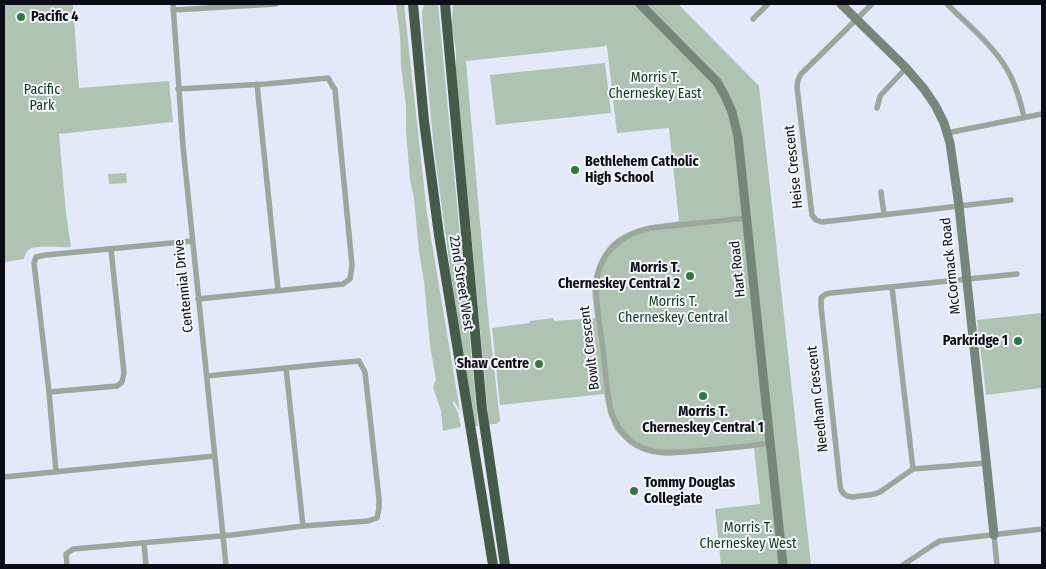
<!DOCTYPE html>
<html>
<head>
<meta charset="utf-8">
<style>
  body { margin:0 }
  #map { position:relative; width:1046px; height:569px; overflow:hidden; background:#e4e9fa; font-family:"Fira Sans Condensed",sans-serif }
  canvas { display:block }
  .frame { position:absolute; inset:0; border:5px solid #0a0d16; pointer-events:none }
</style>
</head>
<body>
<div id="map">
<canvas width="1046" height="569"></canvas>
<div class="frame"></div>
</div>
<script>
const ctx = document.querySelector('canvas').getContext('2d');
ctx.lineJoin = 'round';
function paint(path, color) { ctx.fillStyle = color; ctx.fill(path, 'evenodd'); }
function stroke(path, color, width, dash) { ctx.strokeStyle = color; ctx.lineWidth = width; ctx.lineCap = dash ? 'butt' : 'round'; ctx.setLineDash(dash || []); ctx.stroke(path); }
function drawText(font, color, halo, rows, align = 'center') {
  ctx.font = font + ' "Fira Sans Condensed",sans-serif'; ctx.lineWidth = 4; ctx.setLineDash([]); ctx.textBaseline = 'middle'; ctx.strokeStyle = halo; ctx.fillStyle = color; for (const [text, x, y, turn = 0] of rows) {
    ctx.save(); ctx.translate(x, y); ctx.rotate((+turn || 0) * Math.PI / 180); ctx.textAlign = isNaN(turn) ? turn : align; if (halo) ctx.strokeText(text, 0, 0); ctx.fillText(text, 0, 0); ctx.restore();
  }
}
paint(new Path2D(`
  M4,4H73L79,88L169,81L173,122L59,134L66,213L71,247C62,248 35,245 30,249C26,251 25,255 24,259L4,262Z
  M396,4H404L427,214L460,411L454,401L453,403L458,413L461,427L443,431L441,411L433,387L436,380L430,345L424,281L419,252L414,198L410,180L406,131V106L401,66L400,36Z
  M424,4H438L478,426H474L451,275L434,149L423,34L422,13Z
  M453,4H678L759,86L811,565H721L715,509L760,504L754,448L667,456L651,454L642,451L629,444L615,430L608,414L604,394L500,405L492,328L529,323L530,321L553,318L554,321L595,318C594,307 592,297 592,286C593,278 595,271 598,264C612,228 646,226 679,221L669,128L617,133L607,46L466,61L488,314L500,421L496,424H489L456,72V51L452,26Z
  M605,63L611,113L496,125L490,75Z
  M126,173L127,183L109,184L108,174Z
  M1042,313V388L986,395L977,320Z`), '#aec3b1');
stroke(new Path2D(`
  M173,4L183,146L226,565
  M872,4L801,74L798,80L797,87L812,215L816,220L822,222L1011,200
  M947,4C969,26 998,49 1011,77C1017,89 1021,104 1024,117
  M173,10L276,4
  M753,19L768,4
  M257,84L278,290
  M178,89L266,84L328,78L335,90L352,265L350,279L343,284L198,299
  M877,108L880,96L906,68
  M947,133L1042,114
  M881,192L884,214
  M747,218L651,228C620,234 597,255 596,288C596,305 600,324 602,342C605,364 606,388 611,411C628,460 665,454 708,450C729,448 750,446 770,443
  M892,287L913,469
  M286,368L303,526
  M49,392L117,386L122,382L124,373L111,249
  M986,463L913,469L880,492L875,494L853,497L847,496L844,494L841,490L840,485L821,306V298L826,294L831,293L1017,274
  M56,472L49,392L34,263L36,257L46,255L192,241
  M4,477L215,456
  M994,535L997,565
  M144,543L146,565
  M67,565L66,554L73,549L232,535L303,526L368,521L377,518L379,508V499L365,372L359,361L325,364L207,376
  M903,565L933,545L940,541L1042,529`), '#9ca69d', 5.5);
stroke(new Path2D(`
  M640,4L717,82L725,96L732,112L738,137L783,565
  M841,4L906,68L924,89L935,105L944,123L950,143L959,206L994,535`), '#768679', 9);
stroke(new Path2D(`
  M413,4L424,121L439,235L493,565
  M445,4L482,409L505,565`), '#455b49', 10);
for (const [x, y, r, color] of [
  [21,17,5,"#317844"],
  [575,170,5,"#317844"],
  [690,276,5,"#317844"],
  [1018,341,5,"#317844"],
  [539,364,5,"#317844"],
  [703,396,5,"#317844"],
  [634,491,5,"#317844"]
]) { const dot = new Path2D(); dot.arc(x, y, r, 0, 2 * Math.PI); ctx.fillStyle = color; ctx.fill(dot); stroke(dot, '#f5f7fc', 2); }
drawText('bold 14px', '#0a0d16', '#f5f7fc', [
  ["Pacific 4",31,17],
  ["Bethlehem Catholic",585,162],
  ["High School",585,178],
  ["Morris T.",680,268,"right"],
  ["Cherneskey Central 2",680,284,"right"],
  ["Parkridge 1",1008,341,"right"],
  ["Shaw Centre",529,364,"right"],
  ["Morris T.",703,412,"center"],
  ["Cherneskey Central 1",703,428,"center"],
  ["Tommy Douglas",644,483],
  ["Collegiate",644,499]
], 'left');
drawText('14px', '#103a1c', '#f5f7fc', [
  ["Morris T.",655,78],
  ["Cherneskey East",655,94],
  ["Pacific",42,90],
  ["Park",42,106],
  ["Morris T.",673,302],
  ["Cherneskey Central",673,318],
  ["Morris T.",748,528],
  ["Cherneskey West",748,544]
]);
drawText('14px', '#0a0d16', '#f5f7fc', [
  ["Heise Crescent",794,167,-96],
  ["McCormack Road",951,266,-96],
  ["Hart Road",738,269,-96],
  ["22nd Street West",461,283,81],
  ["Centennial Drive",184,286,-96],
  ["Bowlt Crescent",590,348,-97],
  ["Needham Crescent",818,399,-96]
]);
</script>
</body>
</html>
